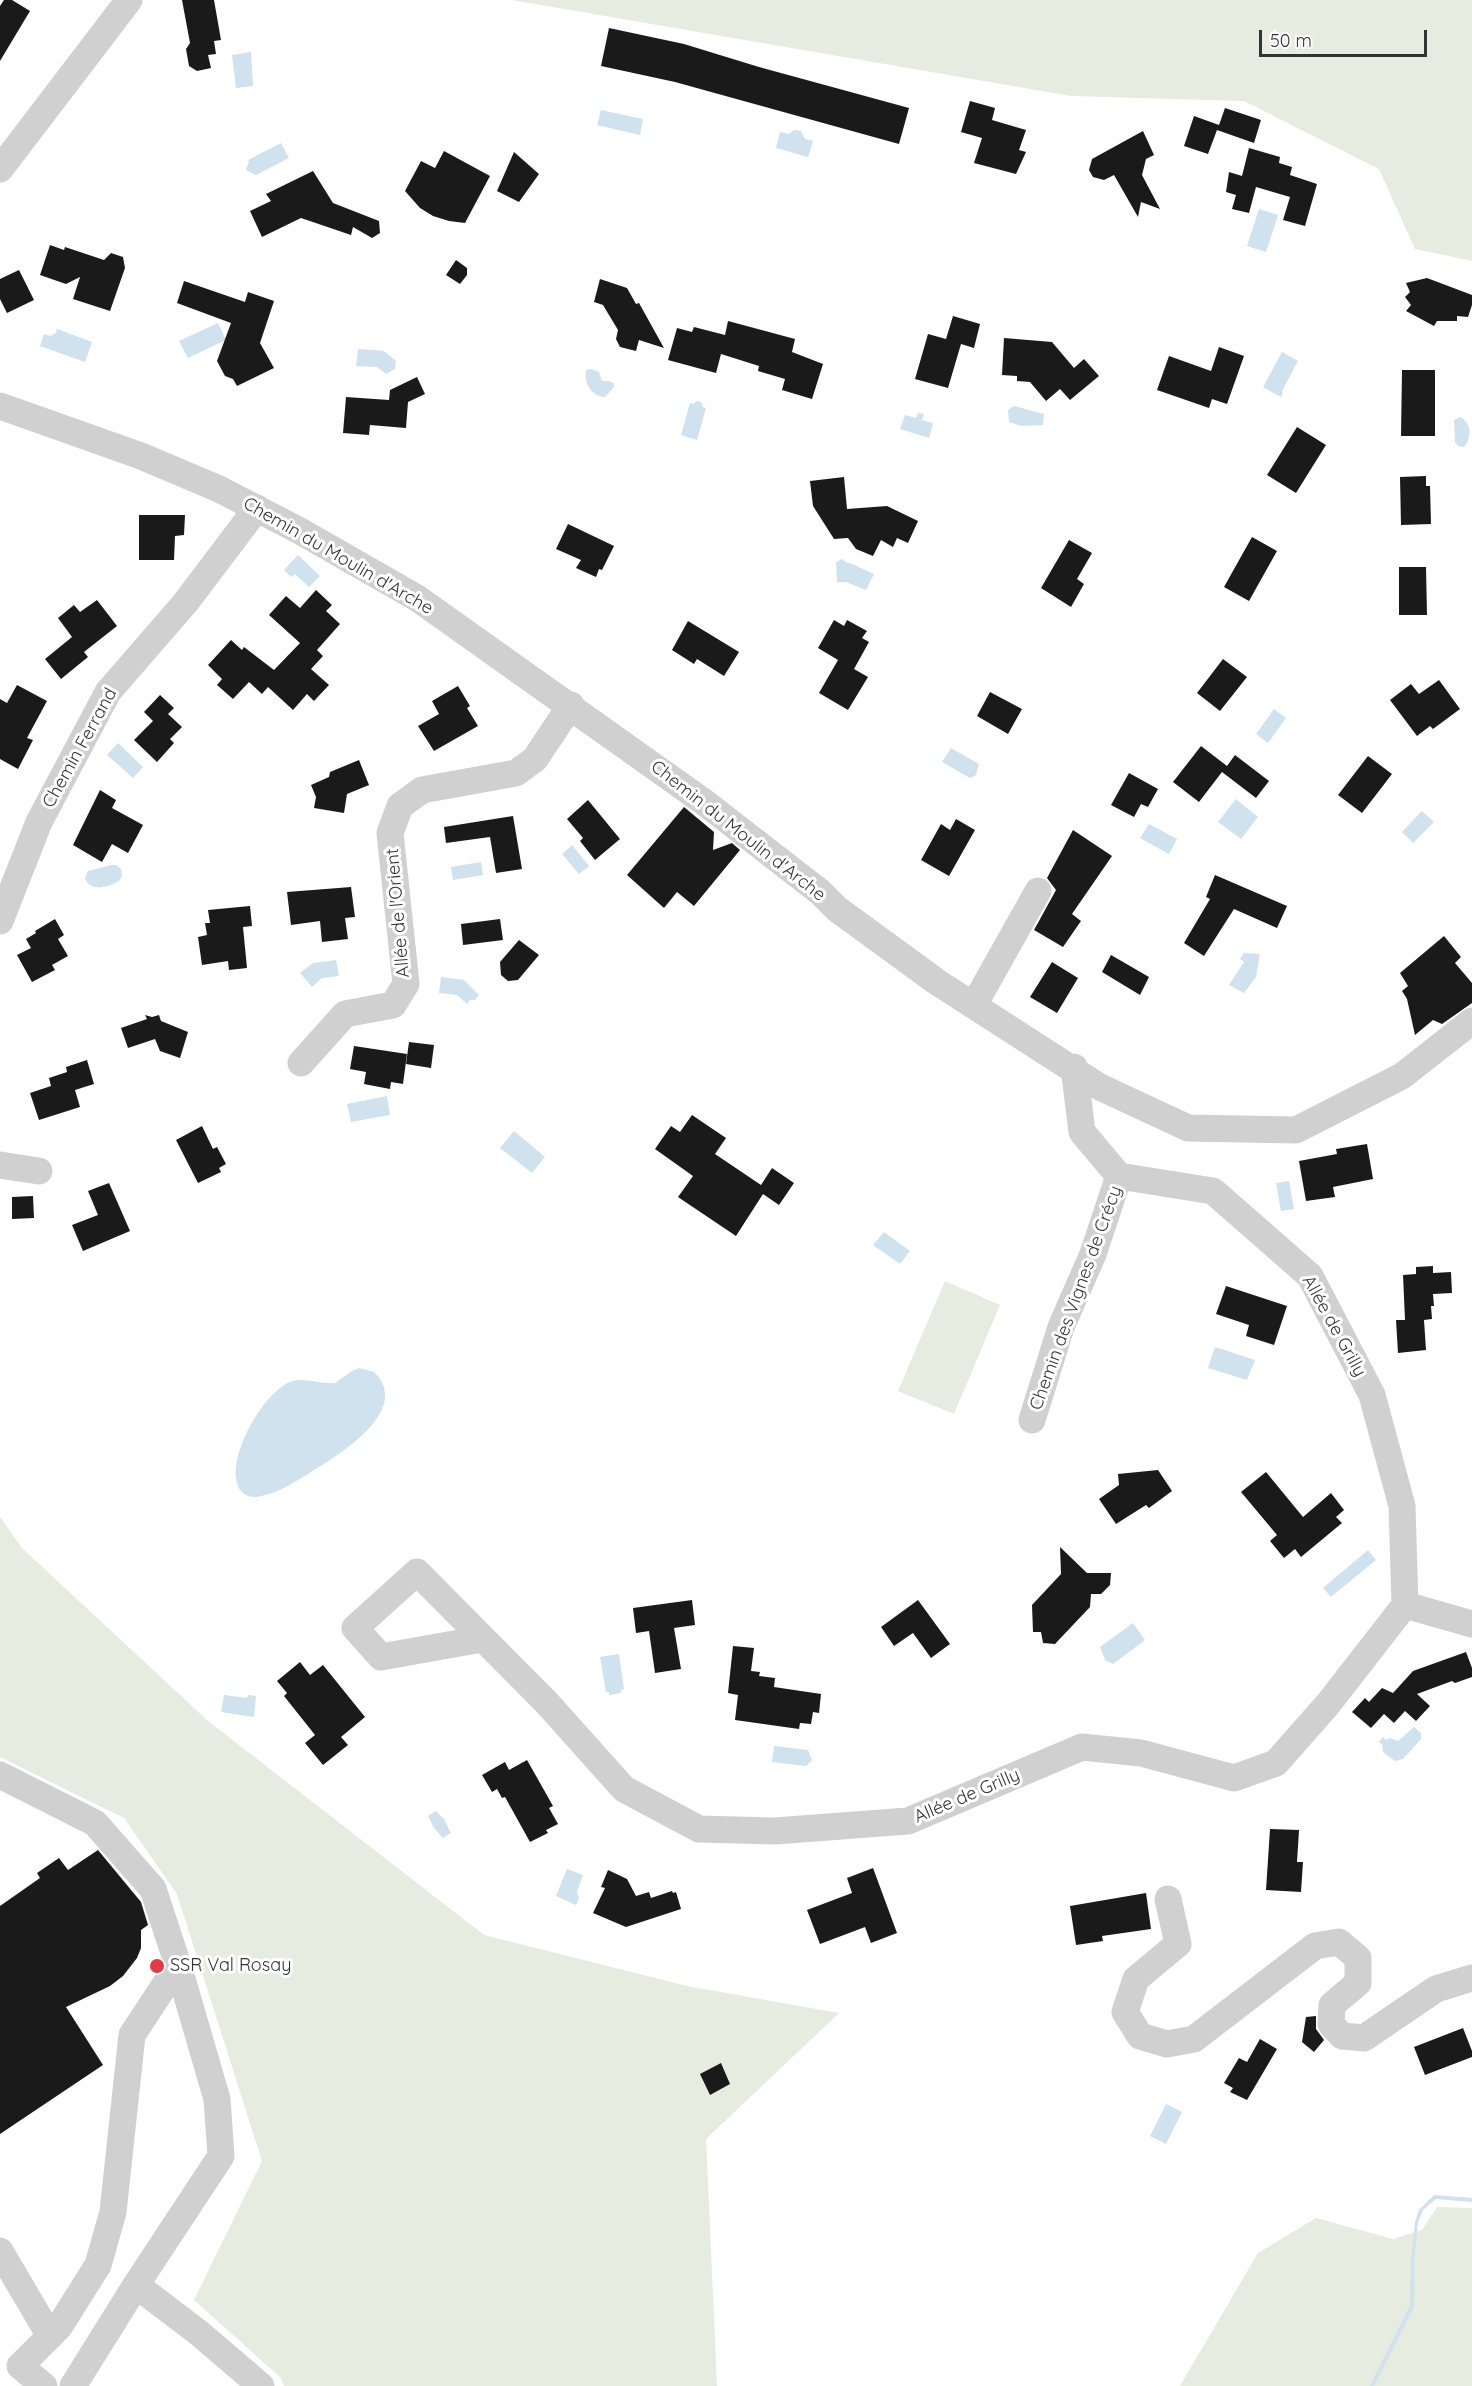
<!DOCTYPE html>
<html>
<head>
<meta charset="utf-8">
<style>
  body { margin:0 }
  #map { position:relative; width:1472px; height:2386px; overflow:hidden; background:#fff; font-family:Quicksand,sans-serif }
  canvas { display:block }
  .scale { position:absolute; left:1259px; top:30px; width:168px; height:27px; box-sizing:border-box; border:3px solid #333; border-top:0; padding-left:8px; font-size:18px; line-height:21px; white-space:nowrap; color:#333; -webkit-text-stroke:4px #fff; paint-order:stroke }
</style>
</head>
<body>
<div id="map">
<canvas width="1472" height="2386"></canvas>
<div class="scale">50 m</div>
</div>
<script>
const ctx = document.querySelector('canvas').getContext('2d');
ctx.lineJoin = 'round';
function paint(path, color) { ctx.fillStyle = color; ctx.fill(path, 'evenodd'); }
function stroke(path, color, width, dash) { ctx.strokeStyle = color; ctx.lineWidth = width; ctx.lineCap = dash ? 'butt' : 'round'; ctx.setLineDash(dash || []); ctx.stroke(path); }
function drawText(font, color, halo, rows, align = 'center') {
  ctx.font = font + ' Quicksand,sans-serif'; ctx.lineWidth = 6; ctx.setLineDash([]); ctx.textBaseline = 'middle'; ctx.strokeStyle = halo; ctx.fillStyle = color; for (const [text, x, y, turn = 0] of rows) {
    ctx.save(); ctx.translate(x, y); ctx.rotate((+turn || 0) * Math.PI / 180); ctx.textAlign = isNaN(turn) ? turn : align; if (halo) ctx.strokeText(text, 0, 0); ctx.fillText(text, 0, 0); ctx.restore();
  }
}
paint(new Path2D(`
  M512,0H1472V261L1415,249L1379,169L1244,101L1071,96Z
  M945,1281L1000,1305L954,1414L898,1391Z
  M0,1517L22,1548L208,1721L484,1935L687,1986L839,2013L706,2139L717,2386H284L281,2378L194,2300L262,2161L177,1894L124,1818L0,1757Z
  M1437,2207L1472,2208V2386H1180L1258,2253L1316,2218L1393,2239L1422,2230Z`), '#e6ecdf');
paint(new Path2D(`
  M251,52L253,86L236,88L232,55Z
  M601,110L643,119L640,135L597,125Z
  M794,130L801,131L805,139L813,141L808,157L776,148L780,132L789,134Z
  M281,143L289,158L256,175L246,170L249,162L248,160Z
  M1259,209L1278,215L1266,252L1247,246Z
  M218,323L226,340L188,358L179,341Z
  M57,329L92,342L85,362L40,346L44,334L50,336L56,333Z
  M358,349L384,351L396,361L395,369L386,374L377,367L356,366Z
  M1282,352L1298,361L1282,391L1283,393L1281,397L1263,387Z
  M591,369L599,372L602,381H610L614,384V387L605,397C592,397 583,382 586,370Z
  M697,401L701,402L703,407L706,408L697,440L681,435L690,403L693,404Z
  M1014,406L1044,414L1043,425L1021,426L1009,422L1008,410Z
  M918,413L924,414L922,420L933,423L929,438L900,429L905,415L916,418Z
  M1460,417C1472,423 1472,438 1464,447L1458,446L1455,442L1454,420Z
  M298,555L320,576L309,587L295,574L291,577L284,570Z
  M842,559L847,563H850L874,574L866,590L846,582H837L836,562Z
  M1274,709L1286,718L1268,743L1256,734Z
  M118,743L143,767L133,778L107,755Z
  M951,748L979,764L976,775L970,778L942,762Z
  M1236,799L1258,817L1241,839L1218,822Z
  M1422,811L1434,822L1413,843L1402,832Z
  M1149,824L1177,839L1169,854L1140,838Z
  M572,845L589,866L579,874L562,854Z
  M481,862L483,875L453,880L451,867Z
  M111,865H116L121,869L122,876L119,881C108,887 91,893 85,878L88,871Z
  M1244,953L1260,954L1256,977L1244,993L1229,985L1244,962L1240,959Z
  M336,960L339,976L322,978L312,987L300,973L313,963Z
  M441,977L464,980L479,995L475,1000H470L467,1004L457,995L439,993Z
  M387,1096L390,1115L351,1122L347,1104Z
  M514,1131L545,1157L532,1173L500,1148Z
  M1289,1181L1294,1209L1281,1211L1276,1183Z
  M884,1232L910,1251L900,1264L873,1245Z
  M1215,1347L1255,1360L1247,1380L1208,1368Z
  M359,1368L374,1372C413,1410 339,1455 311,1472C296,1481 279,1493 261,1496C254,1498 246,1497 241,1491C221,1465 263,1392 290,1382C305,1376 320,1385 335,1383L352,1371Z
  M1368,1550L1376,1560L1331,1597L1323,1588Z
  M1133,1623L1145,1640L1113,1664L1105,1660L1100,1647Z
  M619,1654L624,1689L621,1690V1693L609,1695V1692H606L600,1657Z
  M224,1695L247,1698L248,1695L256,1696L254,1717L221,1712Z
  M1414,1727L1421,1733V1739L1403,1759L1395,1761L1383,1752L1382,1744L1379,1742L1383,1737L1386,1740L1390,1738L1398,1741Z
  M774,1746L808,1750L812,1760L806,1766L772,1762Z
  M436,1811L444,1819L451,1833L443,1838L434,1828L428,1816Z
  M567,1869L583,1875L577,1892L579,1898L576,1905L556,1896Z
  M1166,2104L1182,2112L1166,2144L1150,2136Z
  M1434,2195L1472,2198V2202L1436,2199L1423,2210L1418,2222L1414,2261V2307L1374,2386H1370L1410,2305L1411,2261L1415,2222L1419,2210Z`), '#cfe2ee');
paint(new Path2D(`
  M4,0H12L30,11L0,61V6Z
  M182,0H214L221,40L214,41L216,54L208,55L211,68L197,71L189,66L186,49L190,43Z
  M609,28L684,44L759,67L909,108L899,144L675,82L601,66Z
  M970,101L995,108L992,120L1026,130L1019,150L1026,152L1016,174L974,163L982,138L961,132Z
  M1225,108L1261,120L1254,143L1217,130L1208,154L1184,146L1194,116L1219,125Z
  M1143,131L1154,155L1146,159L1142,175L1160,209L1141,202L1138,217L1114,175L1104,180L1093,177L1089,170L1092,159Z
  M1249,148L1280,157L1279,163L1292,167L1290,175L1317,184L1305,226L1283,220L1290,197L1256,187L1249,213L1232,209L1236,195L1226,192L1229,172L1242,176Z
  M444,151L490,176L465,223L449,221L433,216L420,208L405,191L421,161L435,168Z
  M514,152L539,174L519,202L497,191Z
  M313,171L333,203L379,221L380,233L372,238L353,227L351,235L301,218L262,237L250,211L271,201L266,194Z
  M50,245L64,250L65,247L104,260L111,253L123,257L125,268L110,311L73,299L80,277L66,284L40,275Z
  M456,260L467,268V275L460,284L446,275Z
  M19,270L34,300L7,313L0,299V279Z
  M1427,278L1472,295V305L1468,317L1457,316V321H1437L1434,326L1406,311L1411,305L1405,297L1410,292L1406,283Z
  M600,279L627,288L636,304L639,303L664,348L639,340L636,351L620,347L616,339L618,330L603,305L594,302Z
  M184,281L245,302L248,292L274,301L260,343L274,368L237,386L233,379L225,376L217,361L231,323L177,303Z
  M953,316L980,324L974,348L961,344L948,388L915,379L928,334L946,339Z
  M728,321L795,339L792,352L823,364L812,399L782,390L785,379L758,371L759,366L721,354L716,373L668,360L677,328L692,332L694,327L725,335Z
  M1004,338L1052,342L1074,368L1084,359L1099,376L1070,400L1060,389L1046,401L1030,382L1017,381V376L1002,375Z
  M1219,347L1244,356L1227,404L1212,399L1209,408L1157,390L1169,356L1211,371Z
  M1402,370H1435V436H1401Z
  M417,377L425,394L408,402L406,428L370,425L369,435L343,433L346,397L389,400L390,390Z
  M1297,427L1326,445L1296,493L1267,475Z
  M1426,476V486H1430L1431,524L1401,525L1400,477Z
  M844,477L847,509L887,506L918,521L908,543L897,538L893,547L881,540L873,556L856,549L848,538L834,539L813,506L810,481Z
  M139,515H185L184,535L175,536L174,560H139Z
  M568,524L614,546L602,570L599,569L596,577L576,568L581,560L556,549Z
  M1252,537L1277,551L1249,601L1224,587Z
  M1069,540L1092,553L1077,579L1084,584L1071,607L1041,588Z
  M1399,567H1426L1427,615H1399Z
  M316,590L332,605L326,611L340,624L317,650L323,656L311,669L329,685L314,701L307,694L293,710L268,687L262,694L249,682L233,699L217,685L222,679L208,665L231,640L242,650L244,647L274,670L300,643L269,615L286,596L300,608Z
  M97,600L117,626L84,652L88,657L61,679L45,659L72,637L58,618L74,605L80,612Z
  M834,620L844,626L847,620L867,631L862,638L869,642L854,669L868,677L848,710L819,693L838,660L818,648Z
  M688,621L739,652L724,676L697,659L694,664L672,650Z
  M1223,659L1247,677L1220,711L1197,693Z
  M1439,680L1460,709L1433,729L1430,726L1417,736L1390,700L1411,684L1419,694Z
  M17,685L47,701L27,738L33,740L18,769L0,759V699L7,703Z
  M458,686L470,706L467,708L478,726L434,751L418,726L439,714L432,701Z
  M990,692L1022,709L1008,734L977,716Z
  M160,695L174,708L168,714L182,727L170,739L174,743L157,762L134,740L153,721L144,712Z
  M1201,746L1227,766L1235,755L1269,781L1256,798L1222,772L1199,802L1173,782Z
  M1368,756L1392,774L1362,813L1338,795Z
  M359,760L369,785L347,794L344,813L314,808L316,797L311,785L329,777L330,772Z
  M1129,773L1158,789L1148,807L1141,804L1134,817L1111,805Z
  M100,790L116,800L112,808L143,825L128,853L112,844L102,862L73,845Z
  M588,800L620,839L595,860L580,841L583,838L567,819Z
  M684,807L714,832L713,850L732,843L740,850L694,906L677,892L664,908L627,875Z
  M513,816L522,869L496,873L490,837L446,843L444,827Z
  M956,819L975,830L949,876L921,860L941,824L950,830Z
  M1073,830L1112,856L1072,914L1081,921L1063,947L1034,930L1056,890L1047,878Z
  M1215,875L1287,906L1277,928L1234,909L1204,956L1184,943L1210,899L1206,897Z
  M351,887L355,917L345,918L348,939L322,942L320,921L291,925L287,892Z
  M250,906L252,926L243,927L247,968L229,970L228,961L202,965L198,937L207,935L205,923H210L208,910Z
  M55,919L64,935L58,939L68,956L52,965L55,970L32,982L17,955L31,948L26,939L36,933L35,931Z
  M500,919L503,940L463,945L461,924Z
  M1444,936L1461,957L1455,963L1472,983V1003L1442,1024L1433,1020L1415,1035L1407,999L1402,991L1408,986L1400,973Z
  M519,940L539,955L518,980L508,981L501,975L500,962Z
  M1111,955L1149,977L1140,995L1102,972Z
  M1052,962L1078,978L1057,1013L1030,997Z
  M145,1015L152,1017L159,1015L161,1021L188,1032L180,1058L160,1051L155,1039L128,1048L121,1028L147,1019Z
  M409,1042L434,1045L431,1068L406,1064Z
  M354,1046L407,1054L403,1084L391,1082L390,1089L364,1084L366,1072L350,1069Z
  M87,1060L94,1084L75,1090L80,1107L39,1120L30,1093L51,1086L49,1078L67,1072L66,1067Z
  M692,1115L726,1138L715,1154L761,1185L772,1168L794,1183L779,1205L763,1194L736,1236L678,1197L693,1176L655,1149L671,1126L680,1132Z
  M202,1126L213,1149L217,1147L226,1164L219,1168L221,1172L198,1183L176,1140Z
  M1367,1144L1373,1179L1333,1187L1335,1197L1306,1201L1299,1161L1337,1154L1336,1149Z
  M109,1183L130,1231L83,1251L72,1225L98,1215L88,1191Z
  M33,1196L34,1218L12,1219V1197Z
  M1433,1266V1273L1451,1272L1452,1293L1433,1294L1434,1306H1431L1432,1319L1424,1320L1426,1350L1398,1353L1396,1320H1405L1403,1275L1416,1274V1267Z
  M1226,1286L1287,1306L1274,1345L1246,1336L1249,1325L1216,1314Z
  M1158,1470L1172,1491L1149,1508L1146,1505L1116,1524L1099,1499L1119,1485L1118,1474Z
  M1266,1472L1303,1517L1331,1493L1344,1510L1336,1517L1342,1523L1301,1557L1295,1549L1284,1558L1270,1541L1277,1535L1241,1492Z
  M1060,1547L1087,1573H1111L1110,1585L1101,1594H1091L1090,1607L1055,1644L1043,1643L1041,1632H1033L1032,1605L1061,1574Z
  M692,1600L695,1625L674,1628L681,1669L655,1673L649,1631L636,1633L633,1608Z
  M918,1600L950,1644L931,1658L913,1633L894,1646L881,1627Z
  M733,1646L754,1648L751,1671L760,1672L759,1676L775,1678L774,1687L821,1694L819,1713L813,1712L811,1724L800,1723L799,1729L735,1720L738,1695L728,1693Z
  M1466,1652L1472,1668V1677L1455,1683L1452,1681L1417,1694L1430,1706L1416,1721L1405,1711L1394,1723L1384,1714L1371,1728L1352,1712L1365,1698L1369,1702L1382,1688L1393,1693L1413,1671Z
  M300,1662L310,1675L323,1665L365,1717L341,1737L348,1745L323,1765L305,1743L315,1735L284,1696L287,1693L277,1681Z
  M527,1760L553,1806L549,1808L558,1824L546,1830L548,1833L530,1842L505,1797L502,1798L497,1789L492,1792L482,1775L505,1762L509,1770Z
  M1270,1829L1299,1830L1297,1862H1303L1301,1892L1266,1890Z
  M98,1850L141,1902L148,1925L141,1930V1948L137,1958L123,1976L110,1986L66,2007L103,2065L0,2134V1906L40,1878L37,1873L59,1858L68,1870Z
  M873,1868L897,1933L871,1943L865,1927L820,1944L807,1910L852,1893L847,1878Z
  M608,1870L627,1879L636,1896L649,1892L651,1898L672,1891L673,1893L676,1892L681,1909L626,1927L593,1913L605,1888L601,1887Z
  M1146,1893L1151,1929L1102,1936L1103,1941L1076,1945L1070,1906Z
  M1316,2016V2029L1324,2040L1314,2052L1302,2042L1306,2017Z
  M1463,2028L1472,2051V2057L1425,2075L1414,2047Z
  M1260,2039L1277,2049L1247,2100L1230,2092L1233,2088L1224,2083L1239,2058L1247,2062Z
  M721,2063L730,2084L710,2095L700,2074Z`), '#1a1a1a');
stroke(new Path2D(`
  M0,169L129,0
  M0,406L141,456L219,489L300,531L417,598L704,802L820,892L837,909L937,982L1100,1087L1188,1128L1296,1130L1402,1076L1472,1021
  M0,921L39,822L108,692L186,602L257,508
  M974,1005L1038,891
  M301,1063L345,1014L393,1005L406,984L390,833L400,806L422,790L516,773L535,759L571,705
  M0,1165L39,1171
  M1032,1420L1061,1327L1093,1254L1119,1176
  M1405,1605L1472,1624
  M482,1639L381,1657L355,1628L417,1572L547,1703L624,1789L699,1829L775,1831L908,1821L1082,1747L1141,1753L1234,1778L1276,1763L1328,1704L1405,1605L1402,1506L1372,1395L1310,1276L1213,1191L1119,1176L1082,1132L1074,1067
  M0,1775L95,1823L153,1889L178,1965L132,2035L113,2212L98,2265L59,2327L20,2366L44,2386
  M1168,1899L1178,1944L1136,1979L1125,2012L1140,2036L1167,2044L1194,2039L1315,1946L1339,1942L1358,1958V1983L1332,2005L1331,2024L1342,2036L1364,2038L1436,1989L1472,1978
  M0,2251L50,2336
  M136,2285L221,2156L217,2099L178,1965
  M73,2386L136,2285L199,2333L261,2386`), '#d0d0d0', 27);
for (const [x, y, r, color] of [
  [157,1966,8,"#e63946"]
]) { const dot = new Path2D(); dot.arc(x, y, r, 0, 2 * Math.PI); ctx.fillStyle = color; ctx.fill(dot); stroke(dot, '#fff', 2); }
drawText('18px', '#333', '#fff', [
  ["Chemin du Moulin d'Arche",338,556,30],
  ["Chemin Ferrand",80,748,-61],
  ["Chemin du Moulin d'Arche",738,831,38],
  ["Allée de l'Orient",398,913,-95],
  ["Chemin des Vignes de Crécy",1076,1298,-70],
  ["Allée de Grilly",1334,1326,61],
  ["Allée de Grilly",967,1796,-23]
]);
drawText('18px', '#333', '#fff', [
  ["SSR Val Rosay",170,1966]
], 'left');
</script>
</body>
</html>
